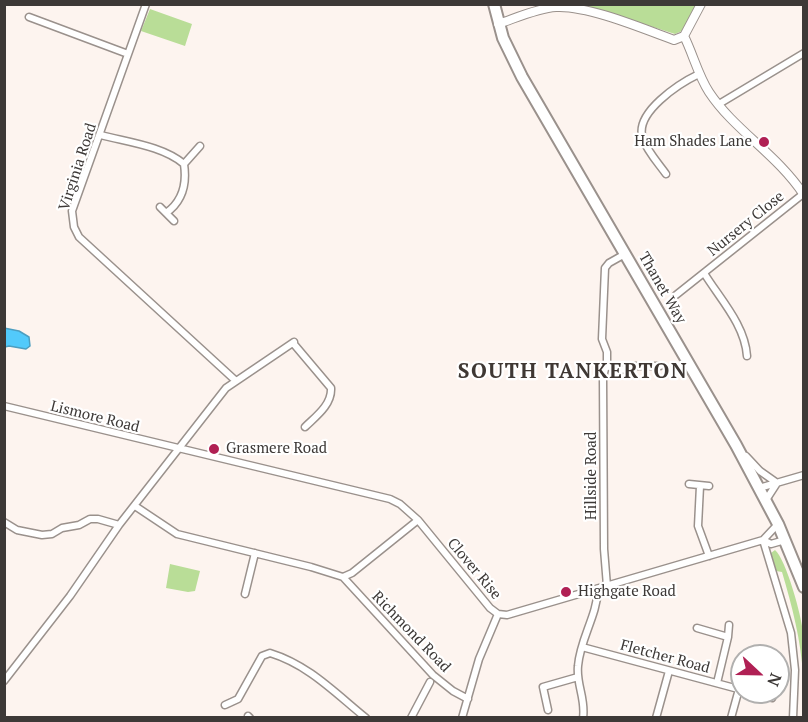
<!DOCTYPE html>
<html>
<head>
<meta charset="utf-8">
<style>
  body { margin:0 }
  #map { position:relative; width:808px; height:722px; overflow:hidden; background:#fdf4ef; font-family:"PT Serif",serif }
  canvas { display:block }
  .frame { position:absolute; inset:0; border:6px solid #3d3937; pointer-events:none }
  .north { position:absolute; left:730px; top:644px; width:60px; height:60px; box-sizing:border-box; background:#fff; border:2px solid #b1b0af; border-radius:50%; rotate:112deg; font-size:16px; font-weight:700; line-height:24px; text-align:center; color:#3d3937 }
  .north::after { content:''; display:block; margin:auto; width:21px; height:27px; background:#b02054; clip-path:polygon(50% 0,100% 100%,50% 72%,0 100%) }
</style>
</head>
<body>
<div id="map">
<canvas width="808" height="722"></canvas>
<div class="frame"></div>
<div class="north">N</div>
</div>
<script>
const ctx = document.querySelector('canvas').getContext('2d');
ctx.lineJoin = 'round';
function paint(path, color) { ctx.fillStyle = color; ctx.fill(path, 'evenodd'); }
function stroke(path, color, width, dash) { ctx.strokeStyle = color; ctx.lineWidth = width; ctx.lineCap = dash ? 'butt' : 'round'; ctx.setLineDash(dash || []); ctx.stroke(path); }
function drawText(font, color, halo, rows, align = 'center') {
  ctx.font = font + ' "PT Serif",serif'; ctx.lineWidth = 4.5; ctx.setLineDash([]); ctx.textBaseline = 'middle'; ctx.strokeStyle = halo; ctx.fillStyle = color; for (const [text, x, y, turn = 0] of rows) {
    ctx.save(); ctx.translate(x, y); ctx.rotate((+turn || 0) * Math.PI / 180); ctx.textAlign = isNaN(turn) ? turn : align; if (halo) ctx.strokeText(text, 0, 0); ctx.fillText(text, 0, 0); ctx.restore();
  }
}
paint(new Path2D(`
  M584,5H697L682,31L675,34Z
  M150,9L192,24L185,46L141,31Z
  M775,550C786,559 802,617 803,633C804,647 803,661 803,675C801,640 792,606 782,572L776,571L771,553Z
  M170,564L200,571L195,591L188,592L166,588Z`), '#b9dd97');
const water = new Path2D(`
  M4,328L19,331L29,337L30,346L26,349L9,346L5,347Z`);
paint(water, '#52cafb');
stroke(water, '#4c9ec0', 1.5);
const minor = new Path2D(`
  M146,4L72,211L74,227L79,237L236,381
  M29,17L128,54
  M719,104L804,53
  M101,135C127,142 163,146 184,164C187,184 183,201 166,213
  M184,164L200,146
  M666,174C659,164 647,151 643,139C633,113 680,83 699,74
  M160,207L174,221
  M704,273C720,299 745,325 747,356
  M676,295L803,194
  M293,343L331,388C332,405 315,417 305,427
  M606,366L621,370L635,366H660
  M4,406L390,499L400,504L418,520L490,608L498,614L507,615L763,540L778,524
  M746,456L760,471L777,483
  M689,484L709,486
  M700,486L698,526L709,556
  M759,488L804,475
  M766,500L777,483
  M135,506L177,534L311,567L343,577L352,573L418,520
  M4,522L17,530L42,535L52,534L62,528L79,525L90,519H98L119,525
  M763,540L791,633L795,670L793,718
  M763,540L771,544L785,540
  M343,577L433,675L453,691L468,699
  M607,586L604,549L603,377L607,361V352L602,339L605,268L609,263L625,254
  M245,594L255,553
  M697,628L728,637
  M582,647L742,690
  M4,681L70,596L119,525L226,388L294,342
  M717,683L728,637L729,625
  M749,692L772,698
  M225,705L238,699L262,656L270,653C309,665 335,693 366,718
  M548,710L543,687L578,677
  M248,716L250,718
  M411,718L430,682
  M462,718L479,659L498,614
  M583,718C586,699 576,684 578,666C580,639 597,616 598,589
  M656,718L669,671
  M731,718L739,689`);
const tertiary = new Path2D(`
  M498,24C516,18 538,8 556,7C587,5 644,29 674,40L684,36L701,4
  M684,36C693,54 698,75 709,92C734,130 777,154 804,195`);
const primary = new Path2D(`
  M494,4L503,38L522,77L736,445L778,524L804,587`);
stroke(minor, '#9a918c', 9);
stroke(tertiary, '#9a918c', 10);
stroke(primary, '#9a918c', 14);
stroke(minor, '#fff', 6);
stroke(tertiary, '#fff', 8);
stroke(primary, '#fff', 10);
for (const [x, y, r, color] of [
  [764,142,6,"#b02054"],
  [214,449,6,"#b02054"],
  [566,592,6,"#b02054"]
]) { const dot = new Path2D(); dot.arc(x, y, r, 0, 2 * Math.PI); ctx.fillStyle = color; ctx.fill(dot); stroke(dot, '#fff', 2); }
drawText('15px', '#3d3937', '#fff', [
  ["Ham Shades Lane",752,142,"right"],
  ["Grasmere Road",226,449],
  ["Highgate Road",578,592]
], 'left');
drawText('15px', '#3d3937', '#fff', [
  ["Virginia Road",78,167,-72],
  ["Nursery Close",746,224,-39],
  ["Thanet Way",662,288,60],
  ["Lismore Road",95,417,14],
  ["Hillside Road",592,476,-90],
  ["Clover Rise",474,569,50],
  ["Richmond Road",411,632,46],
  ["Fletcher Road",665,657,15]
]);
ctx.letterSpacing = '1.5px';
drawText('bold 21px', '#3f3834', '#fff', [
  ["SOUTH TANKERTON",573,372]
]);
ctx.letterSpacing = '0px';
</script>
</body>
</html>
